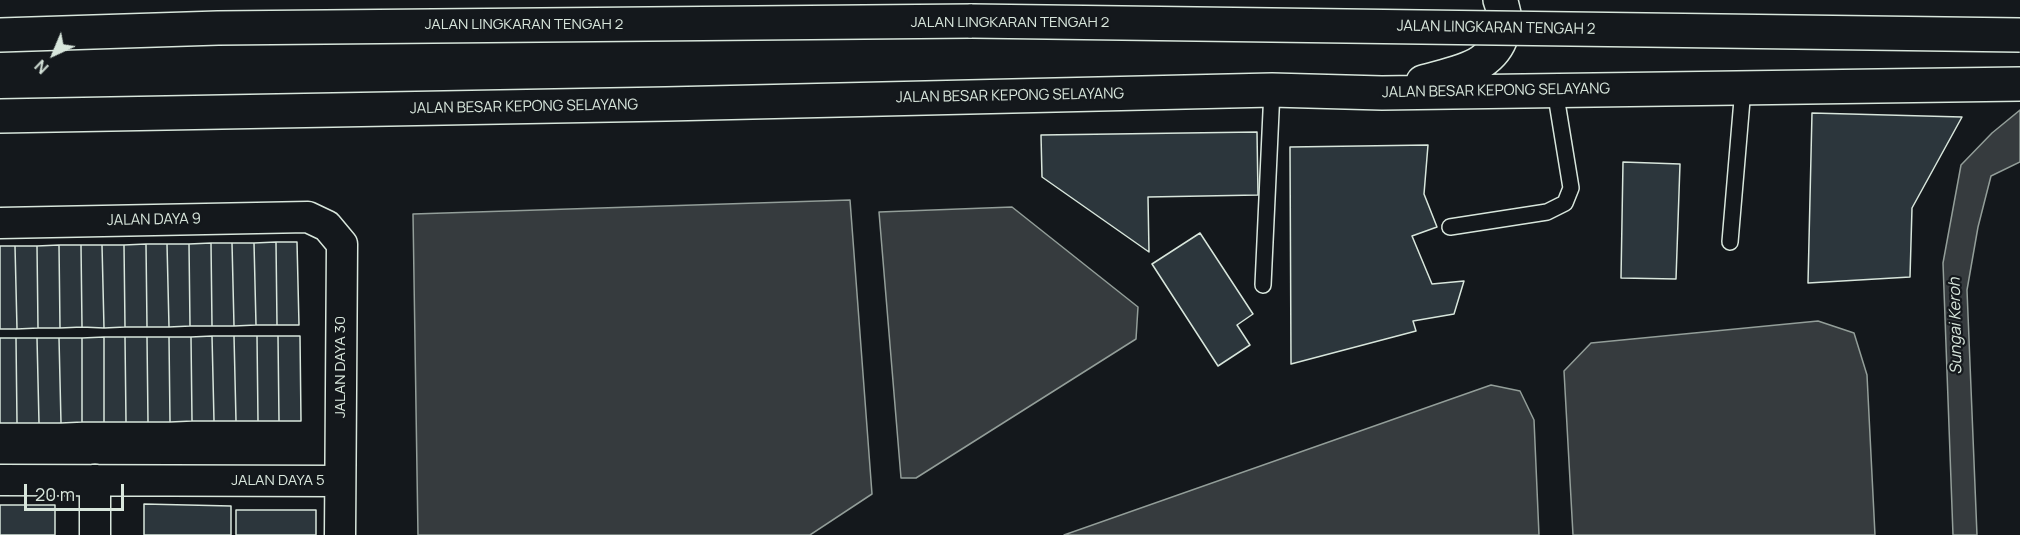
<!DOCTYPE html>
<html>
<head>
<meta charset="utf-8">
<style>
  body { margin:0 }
  #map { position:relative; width:2020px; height:535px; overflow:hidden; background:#14181c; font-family:Manrope,sans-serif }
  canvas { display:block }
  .north { position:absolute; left:24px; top:24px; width:60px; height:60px; -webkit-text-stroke:4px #14181c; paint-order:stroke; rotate:224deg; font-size:16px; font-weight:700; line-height:24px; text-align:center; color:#d8e6dc }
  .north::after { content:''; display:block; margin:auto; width:21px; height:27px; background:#d8e6dc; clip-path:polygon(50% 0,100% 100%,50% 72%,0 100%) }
  .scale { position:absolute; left:24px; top:484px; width:100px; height:27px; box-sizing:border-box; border:3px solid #d8e6dc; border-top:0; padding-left:8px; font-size:18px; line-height:21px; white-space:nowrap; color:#d8e6dc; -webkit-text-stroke:4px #14181c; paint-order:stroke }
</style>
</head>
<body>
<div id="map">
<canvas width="2020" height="535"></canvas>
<div class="north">N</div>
<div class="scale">20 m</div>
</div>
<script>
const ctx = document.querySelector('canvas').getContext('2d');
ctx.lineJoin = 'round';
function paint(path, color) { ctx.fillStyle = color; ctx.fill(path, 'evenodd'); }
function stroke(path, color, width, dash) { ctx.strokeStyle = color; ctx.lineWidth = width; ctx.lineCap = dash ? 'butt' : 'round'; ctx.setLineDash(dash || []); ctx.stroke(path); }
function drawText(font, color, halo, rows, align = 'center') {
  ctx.font = font + ' Manrope,sans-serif'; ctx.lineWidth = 4.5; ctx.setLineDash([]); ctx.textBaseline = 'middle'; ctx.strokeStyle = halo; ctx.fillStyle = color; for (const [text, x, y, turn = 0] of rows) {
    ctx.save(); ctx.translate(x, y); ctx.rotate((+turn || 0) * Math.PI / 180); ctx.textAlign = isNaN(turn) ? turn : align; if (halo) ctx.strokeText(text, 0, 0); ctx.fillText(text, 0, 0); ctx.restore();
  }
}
const water = new Path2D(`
  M2020,110V162L1991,176L1978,227L1967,290L1977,535H1953L1943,263L1961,165L1992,133Z
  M850,200L872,494L810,535H418L413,214Z
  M1012,207L1138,307L1136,339L916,478H901L879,212Z
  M1818,321L1854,333L1867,375L1875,535H1573L1564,371L1591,343Z
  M1491,385L1520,391L1534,420L1539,535H1064Z`);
paint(water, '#363b3e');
stroke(water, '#939e99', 1.5);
const building = new Path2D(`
  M1812,113L1962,117L1912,208L1910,277L1808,283Z
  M1257,132L1258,195L1148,197L1149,252L1042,177L1041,135Z
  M1428,145L1424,194L1437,227L1412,236L1432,284L1464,281L1454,314L1413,321L1416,331L1291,364L1290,147Z
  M1623,162L1680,164L1676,279L1621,278Z
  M1200,233L1253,314L1237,325L1250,345L1218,366L1152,264Z
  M276,242H297L299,325H277Z
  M276,242L277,325H256L254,243Z
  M211,243H232L234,326H212Z
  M211,243L212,326H190L189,244Z
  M232,243H254L256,325L234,326Z
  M146,244H167L169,327H147Z
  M146,244L147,327H125L124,245Z
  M167,244H189L190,326L169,327Z
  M59,245H81L82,327L60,328Z
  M59,245L60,328H38L37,246Z
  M81,245H102L104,328L82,327Z
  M102,245H124L125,327L104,328Z
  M0,246H15L17,329H0Z
  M15,246H37L38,328L17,329Z
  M212,336L214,421H192L191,337Z
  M212,336H234L236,421H214Z
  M234,336H257L258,421H236Z
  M257,336H278L279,421H258Z
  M278,336H300L301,421H279Z
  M104,337V422H82V338Z
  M104,337H125L126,422H104Z
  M125,337H147L148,422H126Z
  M147,337H169L170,422H148Z
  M169,337H191L192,421L170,422Z
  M0,338H16L17,423H0Z
  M16,338H37L39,423H17Z
  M37,338H59L61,423H39Z
  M59,338H82V422L61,423Z
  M144,504L231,506V535H144Z
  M0,505H55V535H0Z
  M236,510H316V535H236Z`);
paint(building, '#2c363c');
stroke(building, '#d8e6dc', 1.5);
const lane = new Path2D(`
  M1450,227L1547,212L1565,203L1571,188L1555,90
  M1730,242L1743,88
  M1263,285L1272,90`);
const street = new Path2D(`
  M0,223L308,217L327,226L342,244L340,535
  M0,480L340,481
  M95,535V480`);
const primary = new Path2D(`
  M1423,82C1440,77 1467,72 1481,62C1502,48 1510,23 1500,0
  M0,116L666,104L1272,90L1382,93L2020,84`);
const highway = new Path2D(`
  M0,35L218,28L972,21`);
stroke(lane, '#d8e6dc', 18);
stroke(street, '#d8e6dc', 33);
stroke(primary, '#d8e6dc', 36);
stroke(highway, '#d8e6dc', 36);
stroke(lane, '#14181c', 15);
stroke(street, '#14181c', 30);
stroke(primary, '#14181c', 33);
stroke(highway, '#14181c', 33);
const highwayBridge = new Path2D(`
  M972,21L2020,35`);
stroke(highwayBridge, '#d8e6dc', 36, []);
stroke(highwayBridge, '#14181c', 33);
drawText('15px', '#d8e6dc', '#14181c', [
  ["JALAN LINGKARAN TENGAH 2",1010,23],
  ["JALAN LINGKARAN TENGAH 2",524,25],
  ["JALAN LINGKARAN TENGAH 2",1496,28,1],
  ["JALAN BESAR KEPONG SELAYANG",1496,91,-1],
  ["JALAN BESAR KEPONG SELAYANG",1010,96,-1],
  ["JALAN BESAR KEPONG SELAYANG",524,107,-1],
  ["JALAN DAYA 9",154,220,-1],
  ["JALAN DAYA 30",341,367,-90],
  ["JALAN DAYA 5",278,481]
]);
drawText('italic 16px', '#d8e6dc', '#14181c', [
  ["Sungai Keroh",1956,326,-91]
]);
</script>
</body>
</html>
